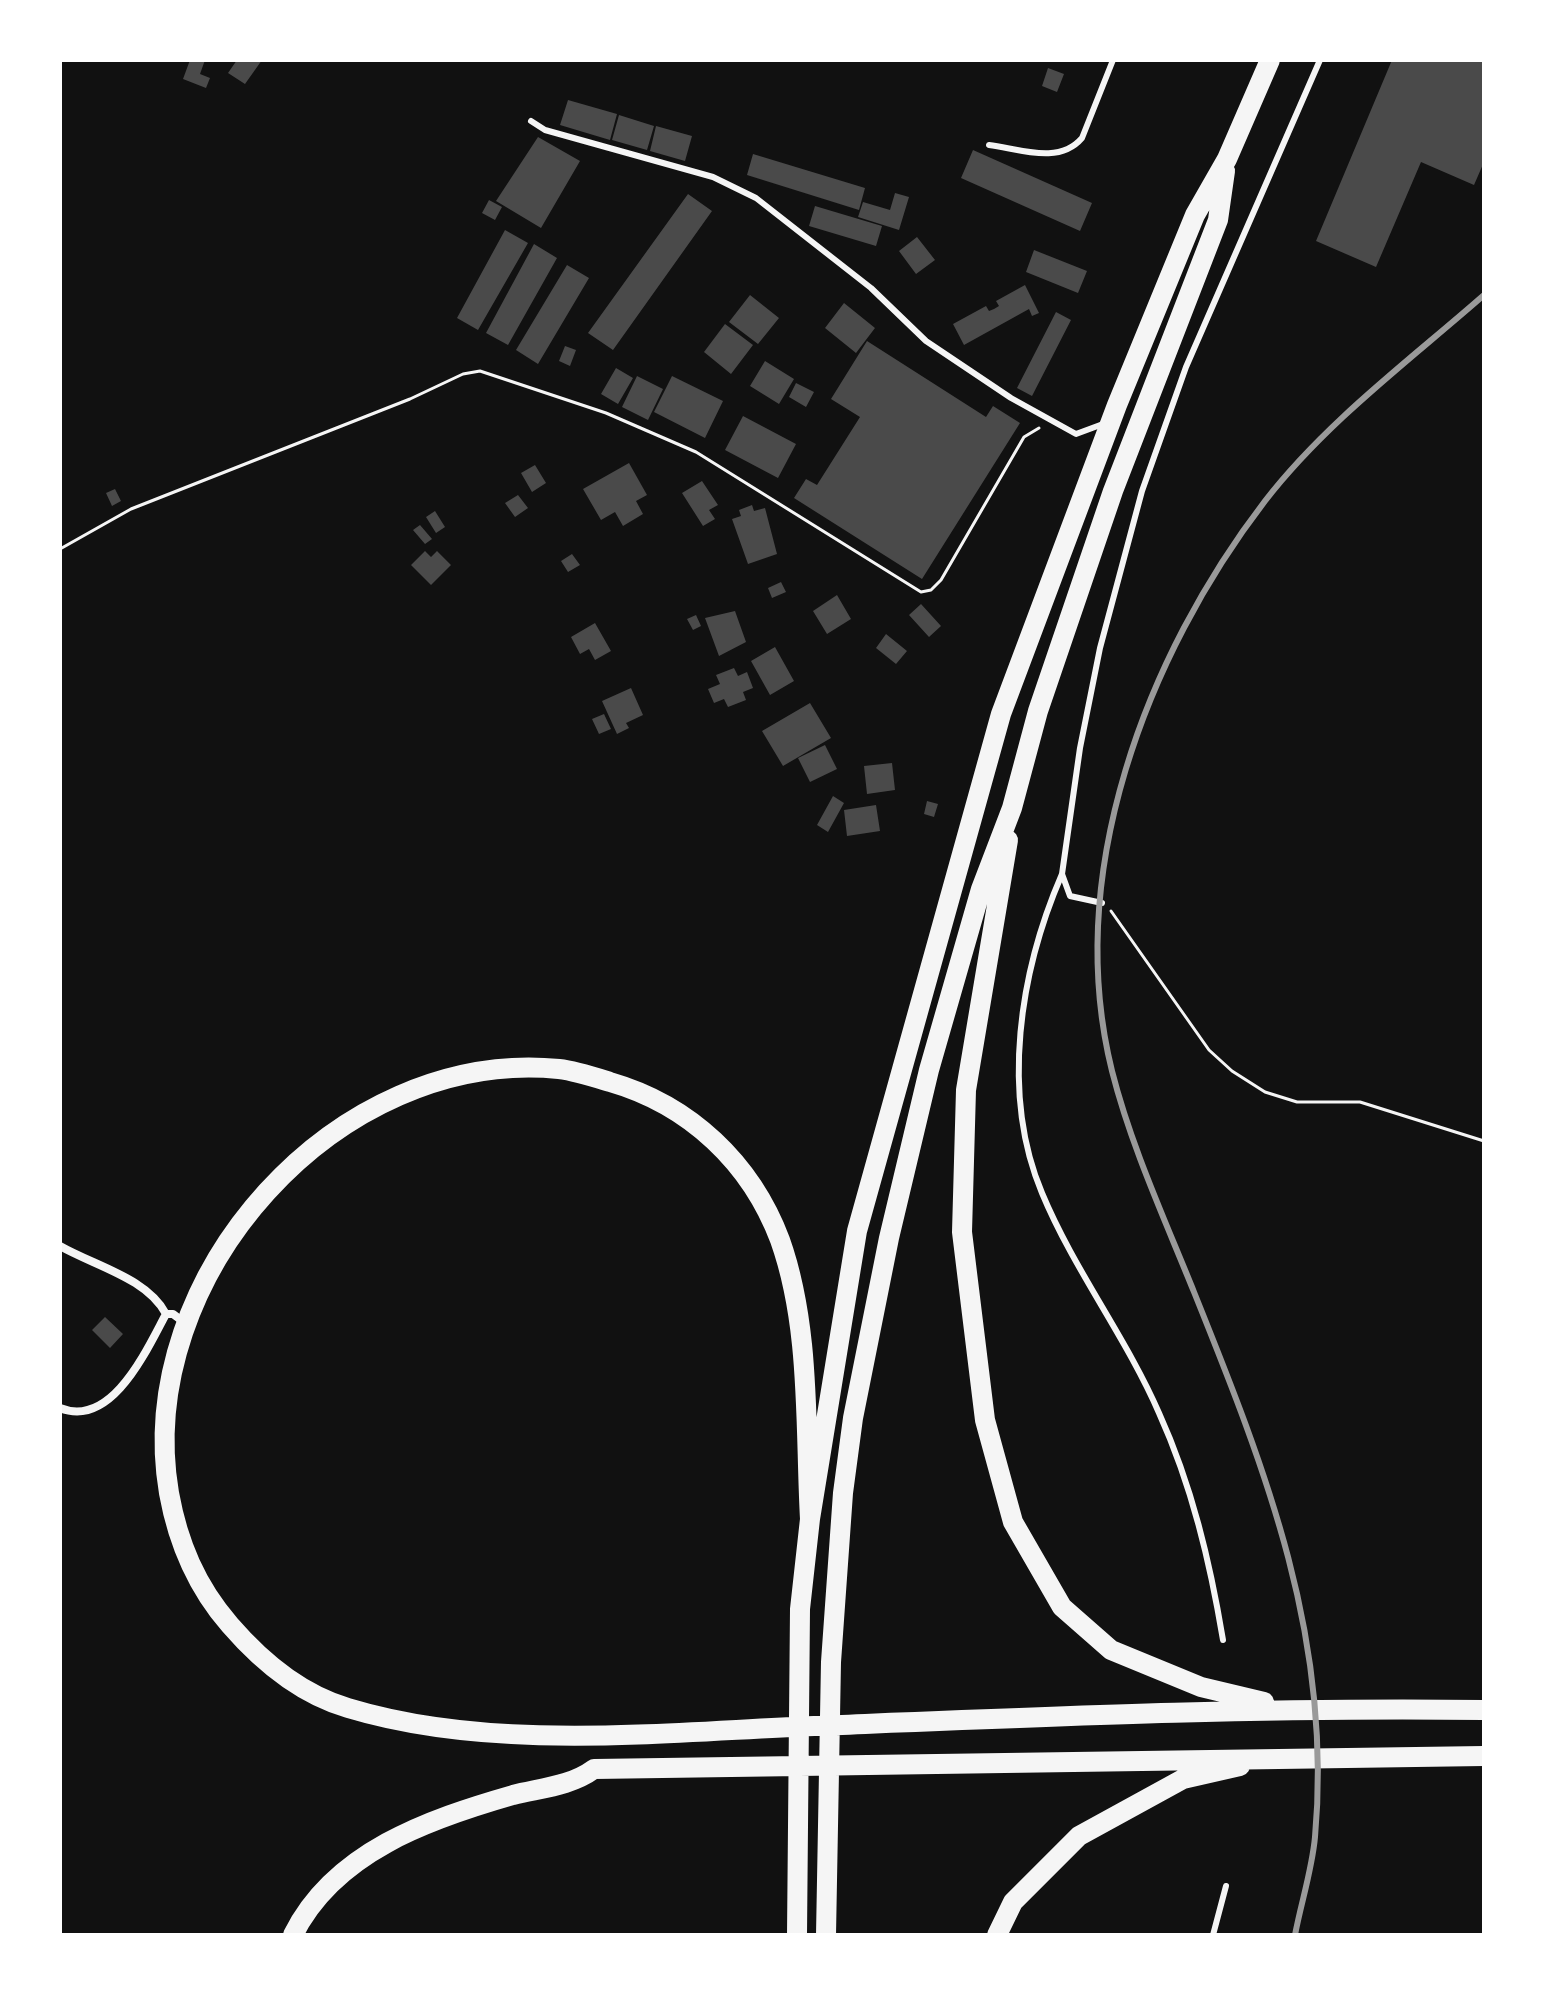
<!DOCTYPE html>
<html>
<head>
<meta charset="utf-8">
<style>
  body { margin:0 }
  #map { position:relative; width:1544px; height:1995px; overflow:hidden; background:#111; font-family:Figtree,sans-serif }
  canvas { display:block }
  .frame { position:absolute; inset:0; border:62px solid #fff; pointer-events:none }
</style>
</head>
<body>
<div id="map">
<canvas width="1544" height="1995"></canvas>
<div class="frame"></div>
</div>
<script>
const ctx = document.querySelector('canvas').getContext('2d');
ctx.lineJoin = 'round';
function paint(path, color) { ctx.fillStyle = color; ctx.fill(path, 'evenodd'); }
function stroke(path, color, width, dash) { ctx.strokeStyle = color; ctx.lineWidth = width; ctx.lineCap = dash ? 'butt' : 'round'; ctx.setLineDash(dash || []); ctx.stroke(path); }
paint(new Path2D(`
  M190,60H205L200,74L210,78L206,88L183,79Z
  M237,60H262L245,84L228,73Z
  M1392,60H1484V162L1474,185L1421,162L1376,267L1316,241Z
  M1048,68L1064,74L1057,92L1042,86Z
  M568,100L617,114L610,140L560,125Z
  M619,115L654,126L647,150L612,140Z
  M656,126L692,136L685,161L650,151Z
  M538,137L580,161L541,228L496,201Z
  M973,150L1092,203L1080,231L961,178Z
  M753,154L865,188L859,210L747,175Z
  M895,193L909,197L899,230L858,217L863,202L890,210Z
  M688,194L712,211L613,350L588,333Z
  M489,200L502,207L495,220L482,213Z
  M815,206L882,226L876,246L809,226Z
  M505,230L528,243L478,330L457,318Z
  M917,237L935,260L916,274L899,251Z
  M534,244L557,258L508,345L486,333Z
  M1034,250L1087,271L1078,293L1026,272Z
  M567,265L589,278L538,364L516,350Z
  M1025,285L1039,313L1032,316L1029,309L964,345L953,324L986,306L989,311L994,309L999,306L996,301Z
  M750,295L779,318L758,344L729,322Z
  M844,303L875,328L856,353L825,328Z
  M1056,312L1071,320L1032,396L1017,388Z
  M725,324L753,345L731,374L704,352Z
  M867,341L986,417L993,406L1020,423L922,579L794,498L806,479L817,485L860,417L831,399Z
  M565,346L576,350L570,366L559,361Z
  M765,361L794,379L779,404L750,386Z
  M616,368L633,378L618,404L601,394Z
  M637,376L663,389L648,420L622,407Z
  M672,376L723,401L705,438L654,412Z
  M796,383L814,392L806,407L789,397Z
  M743,416L796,444L778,478L725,450Z
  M629,463L647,495L636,501L643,514L623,526L615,512L601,520L583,489Z
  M535,465L546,483L532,492L521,473Z
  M702,481L718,505L709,510L715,519L703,526L682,493Z
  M115,489L121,501L112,506L106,493Z
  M518,495L528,508L515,517L505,503Z
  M752,505L754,511L765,508L777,554L748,564L732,519L741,516L739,510Z
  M435,511L445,527L436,533L426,517Z
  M420,525L432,539L425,544L413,530Z
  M425,551L431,557L437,551L451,565L431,585L411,565Z
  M572,554L580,565L568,572L561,561Z
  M781,582L786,592L772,598L768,588Z
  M837,595L851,619L827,634L813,611Z
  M921,604L941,626L929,637L909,615Z
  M735,611L746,642L719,656L705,618Z
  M696,615L701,626L693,630L687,619Z
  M595,623L611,651L595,660L589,649L580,654L571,637Z
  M886,634L907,651L896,664L876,648Z
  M775,647L794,681L770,695L751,661Z
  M734,668L738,676L747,672L753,688L743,692L746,700L728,707L724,699L714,703L708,689L720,684L716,675Z
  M631,688L643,715L626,723L629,728L617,734L602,701Z
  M810,703L831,738L783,766L762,731Z
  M604,714L611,729L599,734L592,719Z
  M825,745L837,769L810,782L798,758Z
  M892,763L895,790L867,794L864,766Z
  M833,796L844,803L828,832L817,825Z
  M927,801L938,804L934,817L924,814Z
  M876,805L880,831L847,836L844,810Z
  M105,1317L123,1334L110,1348L92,1330Z`), '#4a4a4a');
stroke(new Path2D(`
  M60,549L131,509L410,399L463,374L480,371L606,413L696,452L921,592L931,590L941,580L1024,437L1039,428
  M1111,911L1209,1050L1232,1071L1265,1092L1297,1102H1360L1484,1141`), '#f5f5f5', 3);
stroke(new Path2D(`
  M531,121L545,130L713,177L756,198L871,288L926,341L1011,398L1076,434L1103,424
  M989,145C1020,149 1059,165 1082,138L1113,60
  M1062,874C1020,971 1000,1093 1042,1193C1074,1270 1126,1337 1159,1413C1192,1486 1210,1562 1223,1640
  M1102,903L1070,896L1062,874L1080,748L1100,648L1142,491L1186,367L1320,60
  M1213,1935L1226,1886`), '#f5f5f5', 6);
stroke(new Path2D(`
  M60,1246C95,1266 147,1278 166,1314
  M60,1408C112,1429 147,1349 166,1314H173L185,1323`), '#f5f5f5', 8);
stroke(new Path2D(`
  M1008,840L966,1090L962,1232L985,1420L1013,1522L1062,1607L1111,1650L1201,1687L1264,1702
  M810,1519C805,1428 811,1327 780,1240C751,1163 690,1105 610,1082C594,1077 576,1071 559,1069C337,1047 132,1277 169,1493C178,1543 196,1586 230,1625C262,1662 300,1694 348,1708C493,1752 665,1732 814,1726C1038,1717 1260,1707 1484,1710
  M293,1935C334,1852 429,1819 513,1795C541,1788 571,1786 594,1769L1484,1756
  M797,1935L800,1609L810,1519L857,1231L1001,714L1117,405L1195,215L1227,159L1270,60
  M826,1935L831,1662L843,1493L853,1418L889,1238L929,1070L981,889L1012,808L1038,711L1113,491L1218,220L1225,171
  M997,1935L1013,1902L1079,1836L1183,1779L1240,1766`), '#f5f5f5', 20);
stroke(new Path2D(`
  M1295,1935C1301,1903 1312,1870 1315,1837C1333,1640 1266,1471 1194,1292C1165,1220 1131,1146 1112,1071C1063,874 1146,656 1265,501C1326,422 1410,360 1484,295`), '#9a9a9a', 6);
</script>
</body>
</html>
